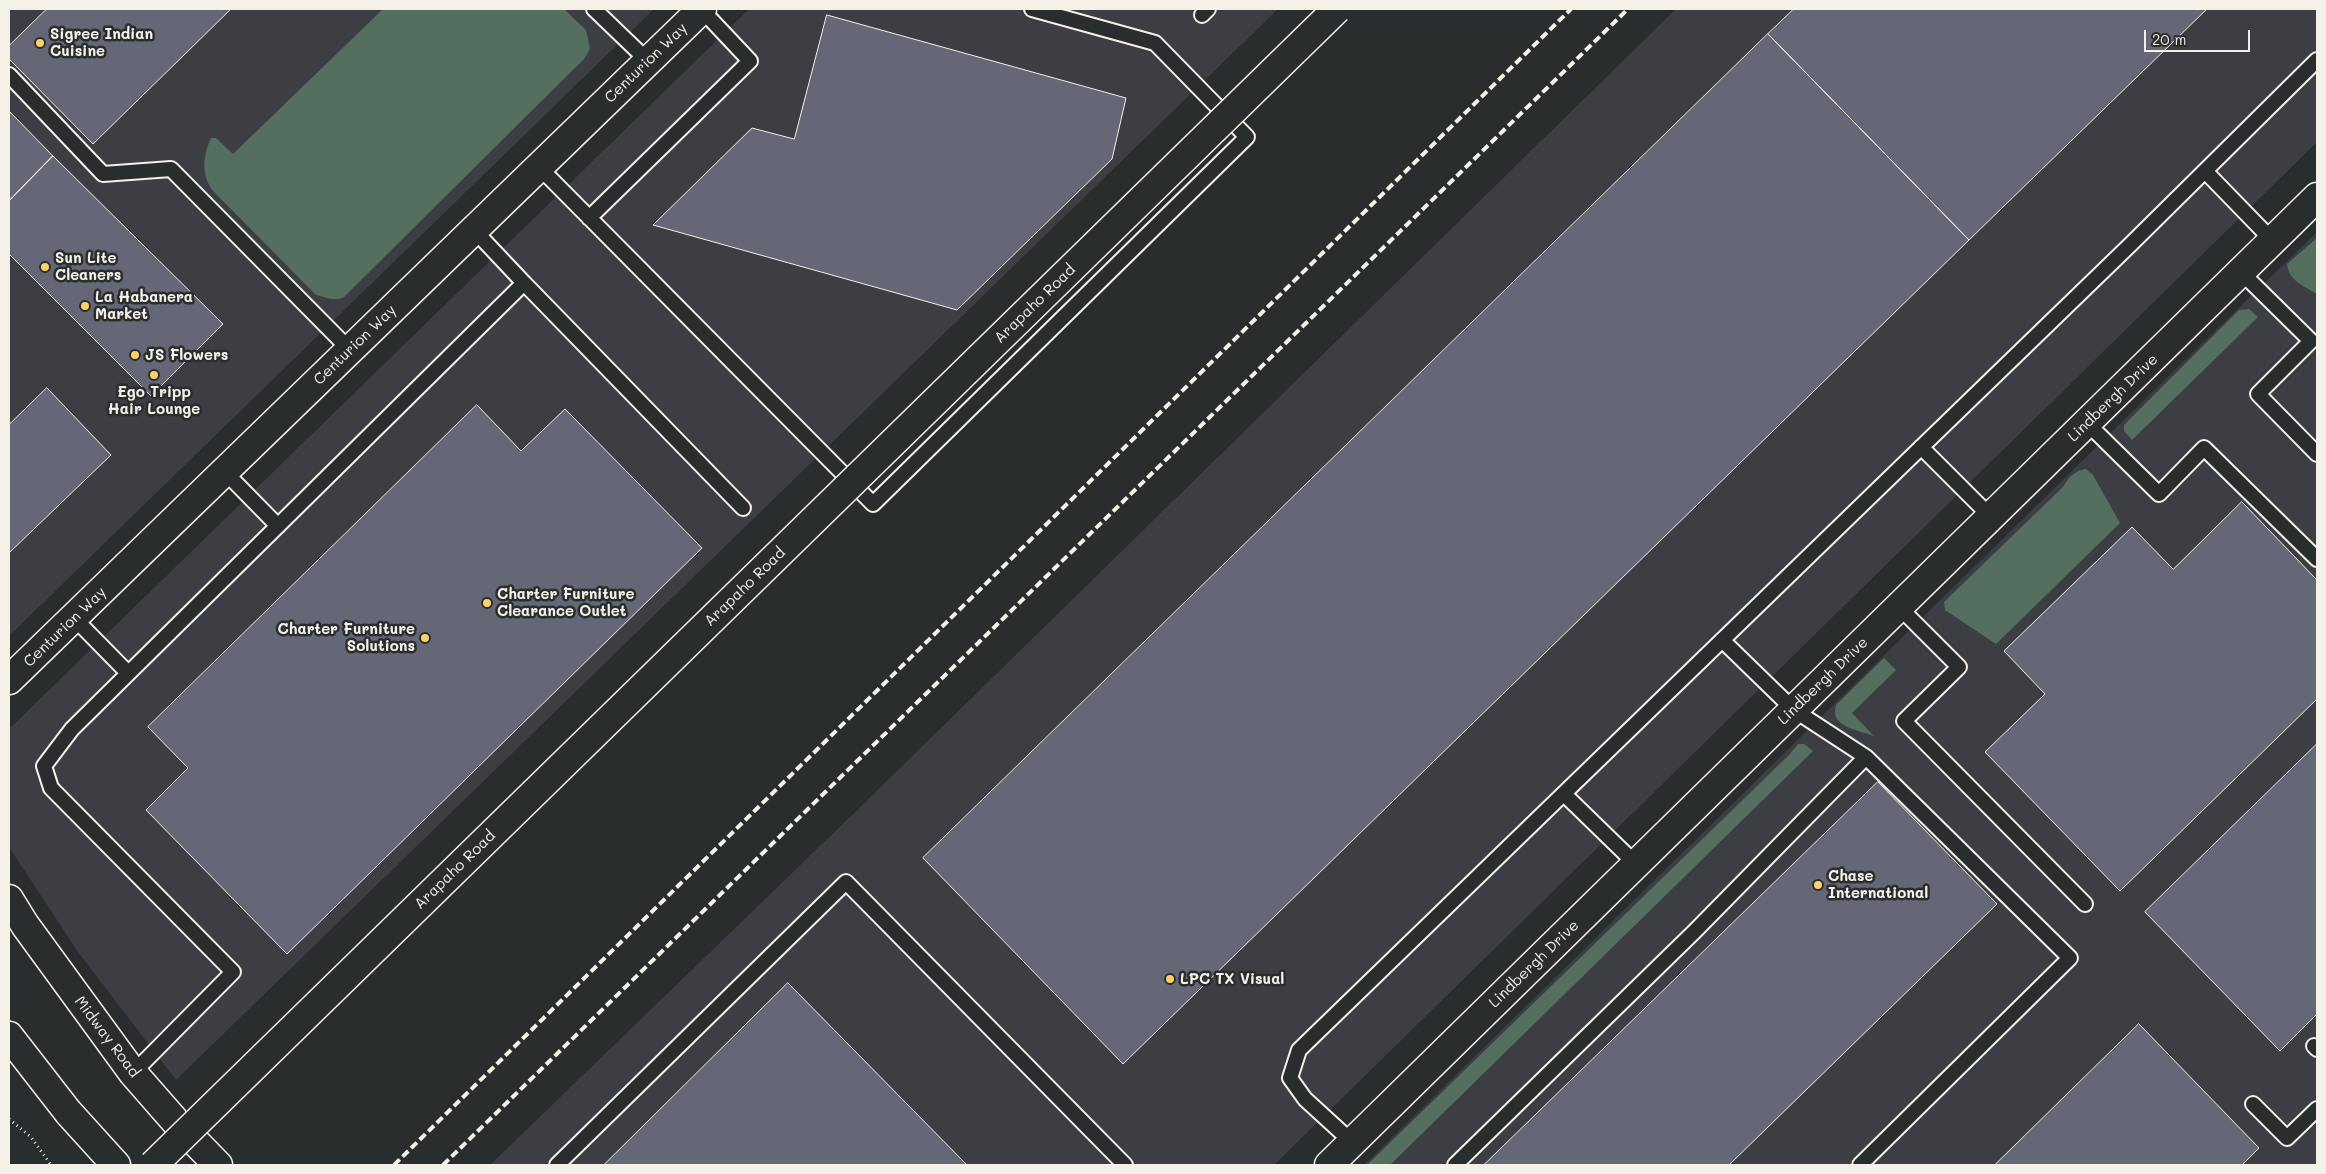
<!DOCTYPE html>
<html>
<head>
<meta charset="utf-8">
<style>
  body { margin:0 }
  #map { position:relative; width:2326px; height:1174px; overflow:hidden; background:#2a2d2e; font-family:Mali,sans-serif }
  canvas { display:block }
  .frame { position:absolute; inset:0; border:10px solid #f4f1e8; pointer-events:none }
  .scale { position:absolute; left:2144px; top:30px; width:106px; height:22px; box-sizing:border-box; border:2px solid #f4f1e8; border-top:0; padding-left:6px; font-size:15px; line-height:18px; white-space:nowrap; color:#f4f1e8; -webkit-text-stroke:4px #2a2d2e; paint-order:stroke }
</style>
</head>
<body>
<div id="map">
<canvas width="2326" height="1174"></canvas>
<div class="frame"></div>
<div class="scale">20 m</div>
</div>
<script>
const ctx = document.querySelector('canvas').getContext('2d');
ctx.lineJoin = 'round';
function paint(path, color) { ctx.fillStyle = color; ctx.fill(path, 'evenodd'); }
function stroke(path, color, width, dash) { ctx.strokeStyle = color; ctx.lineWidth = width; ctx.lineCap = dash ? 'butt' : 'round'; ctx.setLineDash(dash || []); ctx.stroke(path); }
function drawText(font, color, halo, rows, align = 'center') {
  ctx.font = font + ' Mali,sans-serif'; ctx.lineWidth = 5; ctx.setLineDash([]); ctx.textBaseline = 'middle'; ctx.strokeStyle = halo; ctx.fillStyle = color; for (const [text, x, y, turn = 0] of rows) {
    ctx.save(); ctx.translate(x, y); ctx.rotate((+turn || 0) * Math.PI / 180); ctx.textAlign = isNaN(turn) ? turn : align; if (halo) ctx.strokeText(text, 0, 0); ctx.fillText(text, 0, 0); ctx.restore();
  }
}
paint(new Path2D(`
  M9,9H654L9,636Z
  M749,9H1278L176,1080L78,952L9,847V729Z
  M1676,9H2317V142L1274,1165H490L849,818Z
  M2317,232V1165H1364L2180,365Z`), '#3c3e44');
paint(new Path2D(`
  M383,9H564L586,30L590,49L584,59L344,297C335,302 325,297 316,295L212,190C201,173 203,156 211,138H216L233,154Z
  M2317,238V294C2304,286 2289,281 2287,264Z
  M2249,309L2258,317L2132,440L2124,431V425L2239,310Z
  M2086,469L2093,475L2120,523L1996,644L1945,610L1944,602L2064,486C2068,477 2076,470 2086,469Z
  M1884,658L1896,670L1852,713L1874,736C1858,730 1829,727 1836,705Z
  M1798,744H1804L1813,751L1390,1165H1367L1789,755Z`), '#546f5f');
const building = new Path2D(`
  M47,9H231L93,144L9,59V46Z
  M1794,9H2207L1969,240L1768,34Z
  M827,15L1126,98L1112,159L957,310L653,225L752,128L794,139Z
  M1768,34L1969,240L1123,1064L923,858Z
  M9,111L53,156L9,201Z
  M53,156L223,324L151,396L9,254V201Z
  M47,388L111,455L9,553V425Z
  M477,405L521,451L565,409L702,548L287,954L146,810L188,768L148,727Z
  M2242,502L2317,580V699L2120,891L1985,752L2045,694L2004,651L2132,527L2173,569Z
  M2317,744V1014L2280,1051L2145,912Z
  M1878,782L1997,904L1729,1165H1484Z
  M788,983L967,1165H604Z
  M2139,1024L2259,1148L2242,1165H1995Z`);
paint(building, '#666776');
stroke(building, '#f4f1e8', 1);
const lane = new Path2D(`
  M594,9L648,61
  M1202,15L1208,9
  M9,75L103,174L171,169L350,350
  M539,167L873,504L1247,137L1155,43L1032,9
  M2205,171L2272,240
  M589,218L750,61L701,9
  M474,230L524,283
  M2241,272L2311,341L2258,394L2317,454
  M2087,423L2159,494L2204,448L2317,559
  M1921,447L1991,517
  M225,472L278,526
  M1899,607L1959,667L1904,721L2085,904
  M74,618L128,673
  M1722,640L1794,710L1866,757L2070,958L1860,1165
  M1564,794L1636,864
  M2314,1046L2317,1049
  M133,1073L233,972L51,788L44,766L72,729L524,283L743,508
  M2253,1104L2287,1138L2317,1109
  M1352,1142L1305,1099L1290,1078L1299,1050L2130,245L2317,60
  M557,1165L846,882L1125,1165
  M1455,1165L1694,932L1866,757`);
const street = new Path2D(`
  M9,680L702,9
  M1329,1165L2317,197`);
const secondary = new Path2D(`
  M9,899L25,925L133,1073L175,1121L218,1165
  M9,1036L68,1112L116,1165`);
stroke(lane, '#f4f1e8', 18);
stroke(street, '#f4f1e8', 31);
stroke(secondary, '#f4f1e8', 31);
stroke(new Path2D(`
  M9,1119L31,1137L51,1165`), '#f4f1e8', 3, [1, 4]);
stroke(lane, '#2a2d2e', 14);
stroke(street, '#2a2d2e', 28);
stroke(secondary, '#2a2d2e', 28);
stroke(new Path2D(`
  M394,1165L1571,9
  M443,1165L1628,9`), '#f4f1e8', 4, [8, 4]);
const secondaryBridge = new Path2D(`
  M153,1165L1337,9`);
stroke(secondaryBridge, '#f4f1e8', 31, []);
stroke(secondaryBridge, '#2a2d2e', 28);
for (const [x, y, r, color] of [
  [40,43,5,"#ffd166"],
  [45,267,5,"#ffd166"],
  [85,306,5,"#ffd166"],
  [135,355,5,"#ffd166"],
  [154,375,5,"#ffd166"],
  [487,603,5,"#ffd166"],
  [425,638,5,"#ffd166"],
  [1818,885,5,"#ffd166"],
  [1170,979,5,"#ffd166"]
]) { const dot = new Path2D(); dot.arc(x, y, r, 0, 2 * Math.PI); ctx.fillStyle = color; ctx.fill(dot); stroke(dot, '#2a2d2e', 2); }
drawText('bold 15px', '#f4f1e8', '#2a2d2e', [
  ["Sigree Indian",50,34],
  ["Cuisine",50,51],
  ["Sun Lite",55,258],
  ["Cleaners",55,275],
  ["La Habanera",95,297],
  ["Market",95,314],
  ["JS Flowers",145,355],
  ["Ego Tripp",154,392,"center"],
  ["Hair Lounge",154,409,"center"],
  ["Charter Furniture",497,594],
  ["Clearance Outlet",497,611],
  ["Charter Furniture",415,629,"right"],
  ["Solutions",415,646,"right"],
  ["Chase",1828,876],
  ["International",1828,893],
  ["LPC TX Visual",1180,979]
], 'left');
drawText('15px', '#f4f1e8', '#2a2d2e', [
  ["Centurion Way",646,63,-44],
  ["Arapaho Road",1035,304,-44],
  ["Centurion Way",355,345,-44],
  ["Lindbergh Drive",2113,398,-44],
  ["Arapaho Road",745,587,-44],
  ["Centurion Way",65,627,-44],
  ["Lindbergh Drive",1823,681,-44],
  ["Arapaho Road",455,870,-44],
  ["Lindbergh Drive",1534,964,-44],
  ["Midway Road",107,1037,53]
]);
</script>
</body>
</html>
